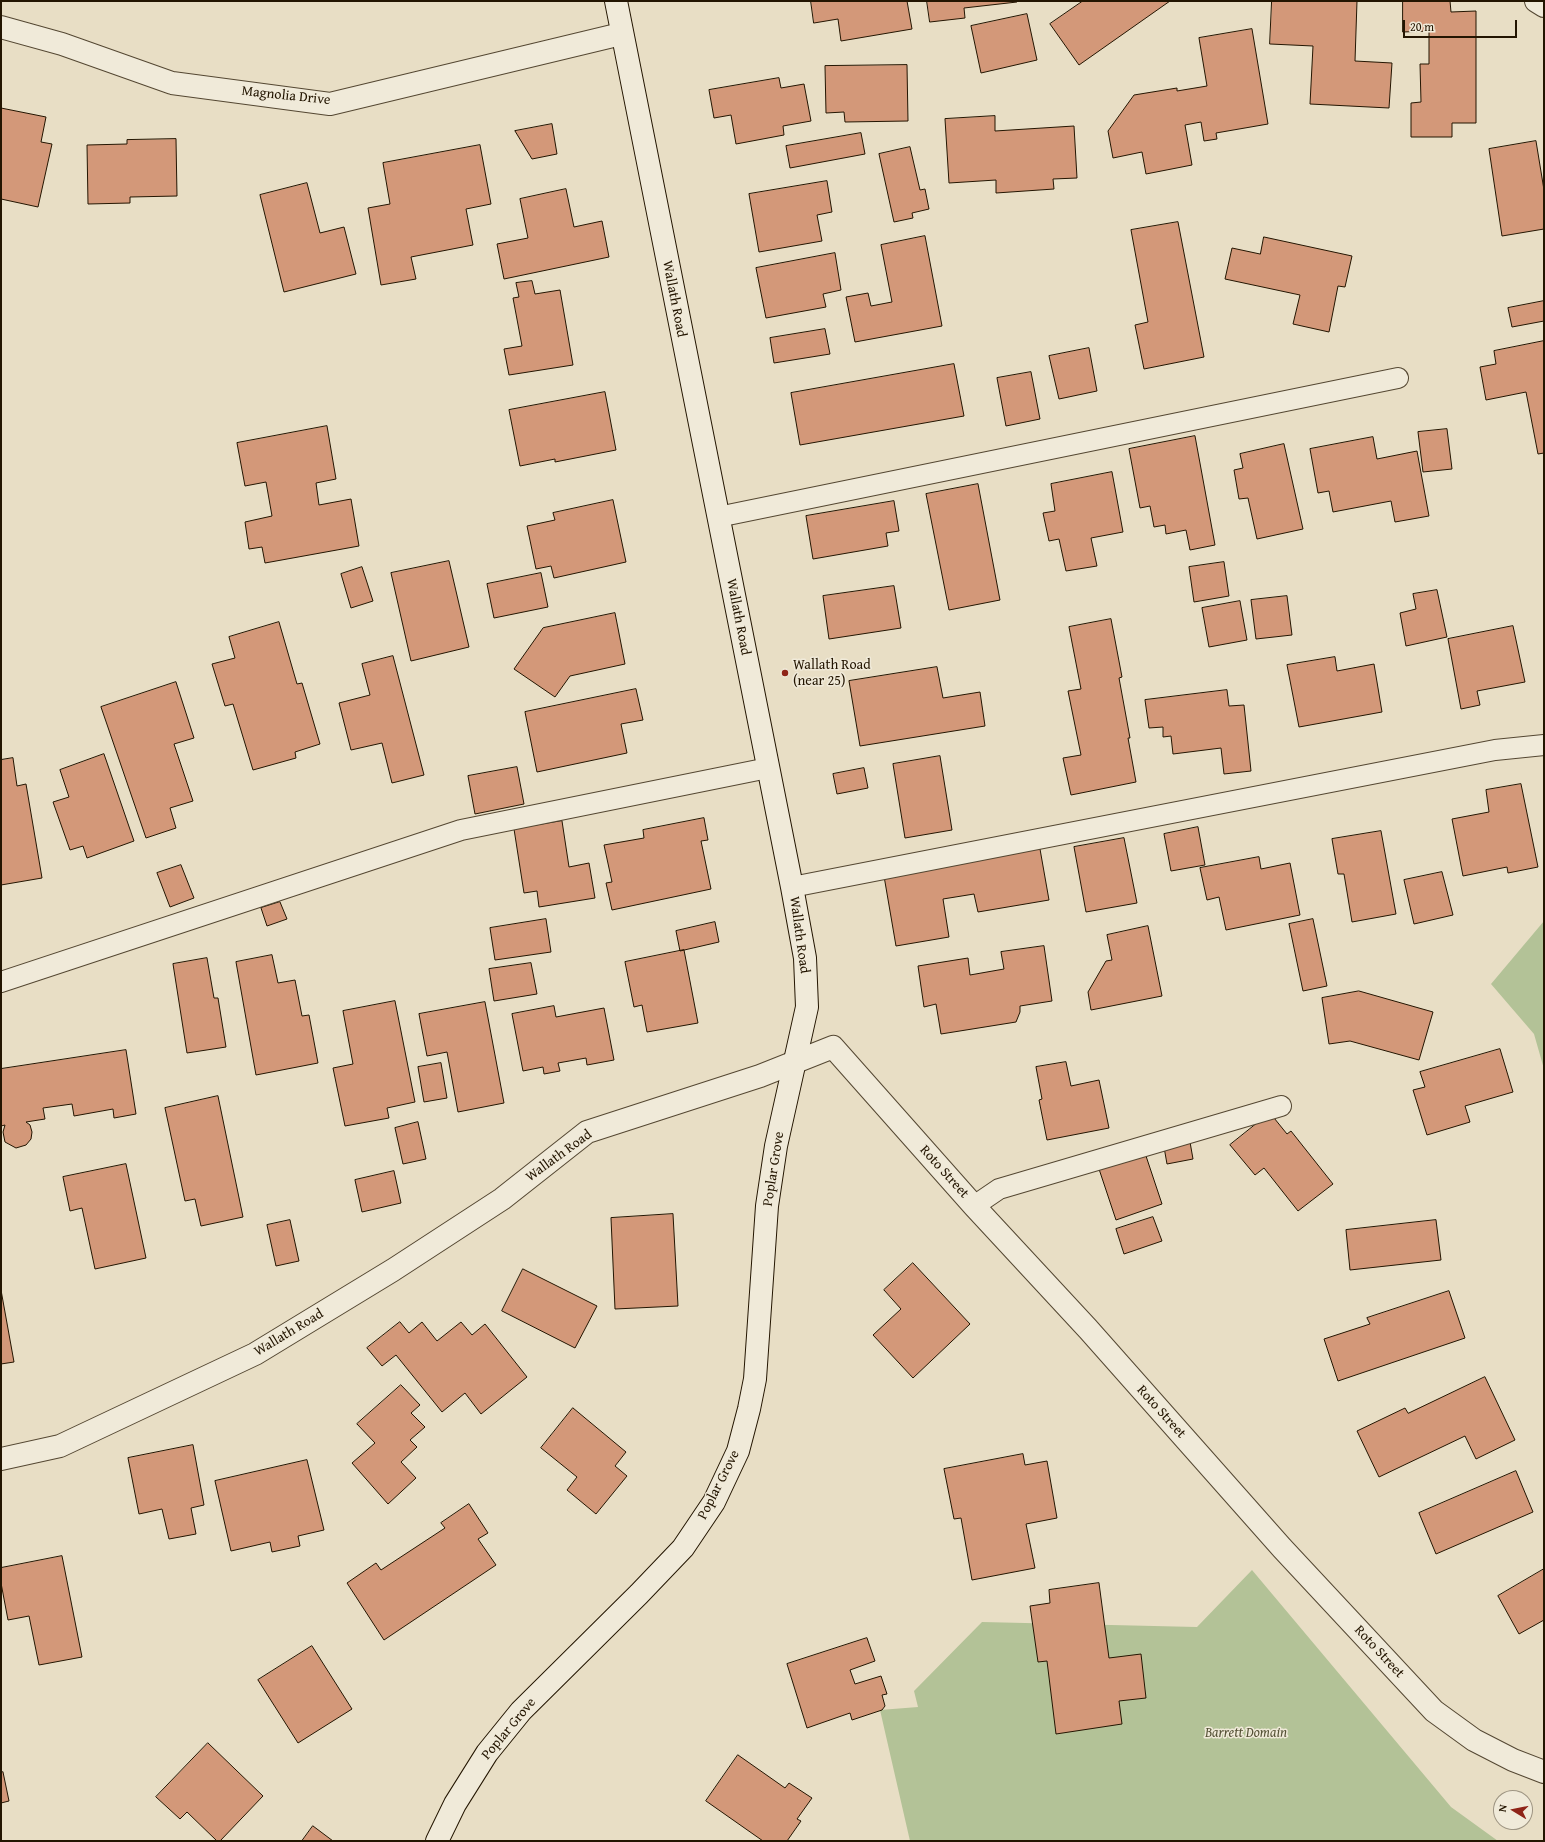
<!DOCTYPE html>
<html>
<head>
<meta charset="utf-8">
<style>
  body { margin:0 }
  #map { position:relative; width:1545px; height:1842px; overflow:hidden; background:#e8dec5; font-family:"Gentium Book Plus",serif }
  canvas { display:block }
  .frame { position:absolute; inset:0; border:2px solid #231501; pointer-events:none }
  .north { position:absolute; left:1493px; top:1790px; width:40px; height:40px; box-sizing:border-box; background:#f0ead9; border:1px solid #9e9583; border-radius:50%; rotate:280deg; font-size:11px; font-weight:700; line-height:16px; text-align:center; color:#231501 }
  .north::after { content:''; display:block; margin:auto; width:14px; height:18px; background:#8f2418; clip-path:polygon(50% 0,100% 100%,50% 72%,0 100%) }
  .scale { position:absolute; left:1403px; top:20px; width:114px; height:18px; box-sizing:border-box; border:2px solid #231501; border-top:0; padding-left:5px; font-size:12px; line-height:14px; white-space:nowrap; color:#231501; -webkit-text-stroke:3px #f0ead9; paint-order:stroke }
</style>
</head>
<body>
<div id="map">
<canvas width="1545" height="1842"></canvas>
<div class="frame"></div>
<div class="north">N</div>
<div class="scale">20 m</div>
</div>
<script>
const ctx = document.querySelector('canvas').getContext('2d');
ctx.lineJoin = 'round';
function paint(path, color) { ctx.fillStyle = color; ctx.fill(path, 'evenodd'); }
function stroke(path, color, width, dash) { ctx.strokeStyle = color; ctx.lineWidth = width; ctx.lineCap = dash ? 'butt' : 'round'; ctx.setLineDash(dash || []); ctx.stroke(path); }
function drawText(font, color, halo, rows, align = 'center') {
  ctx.font = font + ' "Gentium Book Plus",serif'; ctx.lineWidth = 3; ctx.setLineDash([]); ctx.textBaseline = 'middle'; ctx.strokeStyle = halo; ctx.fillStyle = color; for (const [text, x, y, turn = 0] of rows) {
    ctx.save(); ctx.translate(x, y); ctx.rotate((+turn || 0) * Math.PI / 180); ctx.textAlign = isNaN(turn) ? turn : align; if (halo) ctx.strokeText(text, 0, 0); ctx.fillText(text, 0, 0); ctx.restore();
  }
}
paint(new Path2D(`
  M1544,921V1069L1534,1034L1491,984Z
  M1252,1570L1451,1807L1498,1841H910L880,1710L918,1707L914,1691L982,1622L1197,1627Z`), '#b3c297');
const building = new Path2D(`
  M811,1H907L912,29L841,41L838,19L814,23Z
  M927,1H1017V2L964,8L965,18L930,22Z
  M1083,1H1170L1079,65L1050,24Z
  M1272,1H1357L1355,61L1392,63L1389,108L1310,104L1313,46L1270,44Z
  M1403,1H1450L1451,12L1476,11V123H1452V137H1411V103L1421,102L1420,64H1429V31L1403,32Z
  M1027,14L1037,60L981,73L971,26Z
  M1252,29L1268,124L1216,133L1217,139L1204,141L1201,122L1185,125L1192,165L1146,174L1142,152L1113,158L1108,131L1134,95L1177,88V91L1207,86L1199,38Z
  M907,65L908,121L845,122L844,112L826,113L825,66Z
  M779,78L781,88L804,84L811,121L783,126L784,135L736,144L731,115L714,118L709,90Z
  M1,108L46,117L41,142L52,144L38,207L1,199Z
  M995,116V131L1074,126L1077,178L1053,179L1054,189L996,193V180L949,183L945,119Z
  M552,124L557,154L532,159L515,131Z
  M861,133L865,154L790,168L786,146Z
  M176,139L177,196L130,197V203L88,204L87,145L127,144V140Z
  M1536,141L1544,190V229L1502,236L1489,149Z
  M480,145L491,204L466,209L473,245L411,257L416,279L381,285L368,208L390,204L383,163Z
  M910,147L920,190L925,189L929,209L912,213L913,218L894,222L879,154Z
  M827,181L832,212L817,215L822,241L759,252L749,194Z
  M307,183L320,233L344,227L356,274L284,292L260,195Z
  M566,189L574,227L602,221L609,257L504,279L497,244L528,238L520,199Z
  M1178,222L1204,357L1144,369L1135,325L1148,322L1131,230Z
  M925,236L942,326L855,342L846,297L868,293L871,306L892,302L881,245Z
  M1264,237L1352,256L1345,287L1338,286L1329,332L1293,324L1300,295L1225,279L1232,248L1260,254Z
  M835,253L841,290L823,294L826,307L766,318L756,268Z
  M532,281L535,294L560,290L573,365L509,375L504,349L522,346L513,298L519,297L516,283Z
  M1544,301V321L1512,327L1508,308Z
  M825,329L830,354L774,363L770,338Z
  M1544,341V453L1538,454L1526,392L1486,400L1480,367L1496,364L1494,351Z
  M1089,348L1097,391L1059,399L1049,356Z
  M954,364L964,416L800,445L791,393Z
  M1031,372L1040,419L1006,426L997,378Z
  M605,392L616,450L555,462V459L520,466L509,410Z
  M327,426L336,479L316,483L319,505L351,499L359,546L265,563L262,547L249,549L245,522L272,516L266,482L245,486L237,443Z
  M1447,429L1452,469L1423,472L1418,432Z
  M1195,436L1215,545L1190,550L1186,530L1166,534L1165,525L1154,527L1150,506L1140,508L1129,449Z
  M1373,437L1377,459L1417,451L1429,516L1395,522L1391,501L1333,512L1329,491L1318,493L1310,449Z
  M1284,444L1303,529L1257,539L1248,498L1239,499L1234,470L1243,468L1240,454Z
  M1112,472L1123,532L1091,538L1097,566L1066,571L1059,539L1049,541L1043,513L1055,511L1051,484Z
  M978,484L1000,600L949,610L926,494Z
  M613,500L626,562L554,578L551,566L536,569L527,526L555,520L553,513Z
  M894,501L899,531L886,533L888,546L813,559L806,516Z
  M449,561L469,647L411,661L391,573Z
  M1224,562L1229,596L1194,602L1189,567Z
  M362,567L373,601L351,608L341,574Z
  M541,573L548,607L494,618L487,584Z
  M894,586L901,628L829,639L823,596Z
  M1437,590L1447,637L1406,646L1400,613L1416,609L1413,594Z
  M1287,596L1292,635L1256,639L1251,600Z
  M1240,601L1247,640L1209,647L1202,608Z
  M615,613L625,664L570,676L555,697L514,669L543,628Z
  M1111,619L1122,677L1119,678L1130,738H1128L1136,782L1071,795L1063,758L1081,755L1068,691L1081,689L1069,627Z
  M279,622L297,684L302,683L320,744L295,752L296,758L253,770L233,704L225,706L212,664L235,658L229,637Z
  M1513,626L1525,682L1477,691L1480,705L1461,709L1448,639Z
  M393,656L424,775L392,783L382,743L351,750L339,703L370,695L362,664Z
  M1335,657L1337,671L1374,664L1382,712L1299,727L1287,665Z
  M937,667L943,698L980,692L985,726L860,746L849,681Z
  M176,682L194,738L174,744L193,801L170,808L176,828L146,838L101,707Z
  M636,689L643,720L621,724L627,753L537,772L525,712Z
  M1227,690L1229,706L1244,705L1251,771L1224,774L1221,748L1173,754L1171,736L1163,737V727L1149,728L1145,700Z
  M104,754L134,841L87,858L83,846L70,850L53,802L69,797L60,770Z
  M940,756L952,830L905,838L893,764Z
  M13,758L17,786L26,784L42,878L1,885V760Z
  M517,767L524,804L475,814L468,776Z
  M864,768L868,788L837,794L833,774Z
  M1521,784L1538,867L1508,873L1507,867L1463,876L1452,819L1489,812L1486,790Z
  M704,818L708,840L701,841L711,889L612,910L606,883L612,882L604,845L644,838L643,830Z
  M562,821L569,867L589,863L595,898L539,907L537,891L524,893L514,829Z
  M1198,827L1205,865L1171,871L1164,834Z
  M1381,831L1396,914L1352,922L1344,874H1338L1332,839Z
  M1124,838L1137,903L1086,912L1074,847Z
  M1040,849L1049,900L978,912L974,894L943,899L949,937L896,946L884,876Z
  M1259,857L1261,869L1290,863L1300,915L1226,930L1219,897L1207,900L1200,868Z
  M181,865L194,898L170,907L157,873Z
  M1442,872L1453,915L1414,924L1404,880Z
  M280,902L287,919L267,926L261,908Z
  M546,919L551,952L495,960L490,928Z
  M1313,919L1327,986L1303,991L1289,924Z
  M715,922L719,942L680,951L676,931Z
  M1148,926L1162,996L1091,1010L1088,992L1106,961L1112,960L1107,935Z
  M1044,946L1052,1001L1020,1006V1012L1016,1022L941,1034L936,1004L924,1007L918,966L968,958L970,975L1004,969L1001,952Z
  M684,950L698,1023L647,1032L642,1005L634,1007L625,962Z
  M272,955L278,983L295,980L302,1016L309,1015L318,1063L256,1075L236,962Z
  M207,958L214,998H218L226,1047L187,1053L173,964Z
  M531,963L537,994L494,1001L489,969Z
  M1359,991L1433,1012L1419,1060L1350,1041L1329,1044L1322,998Z
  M395,1001L415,1102L387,1108L389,1118L345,1126L333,1068L353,1064L343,1011Z
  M485,1002L504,1103L458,1112L447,1052L427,1056L419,1014Z
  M554,1006L556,1017L604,1008L614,1060L587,1065L586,1058L558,1063L560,1071L544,1074L543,1067L523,1071L512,1014Z
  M1500,1049L1513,1092L1465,1106L1470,1122L1427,1135L1413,1090L1425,1087L1420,1072Z
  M126,1050L136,1114L114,1118L113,1109L74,1116L72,1104L43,1108L45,1119L26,1122L30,1125L32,1132L31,1139L26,1145L16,1148L5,1142L3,1132L5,1125L1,1126V1069Z
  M1066,1062L1071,1086L1099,1080L1109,1128L1047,1140L1039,1100L1042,1099L1036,1067Z
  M441,1063L447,1098L424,1102L418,1067Z
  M218,1096L243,1217L201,1226L195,1199L185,1201L165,1108Z
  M1270,1113L1287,1134L1291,1131L1333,1184L1298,1211L1264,1168L1255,1175L1230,1145Z
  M418,1122L426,1159L403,1164L395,1128Z
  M1190,1142L1193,1159L1167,1164L1164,1147Z
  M1145,1153L1162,1204L1116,1220L1099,1169Z
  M126,1164L146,1258L95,1269L82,1208L70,1211L63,1177Z
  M394,1171L401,1203L362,1212L355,1180Z
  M673,1214L678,1306L615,1309L611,1218Z
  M1153,1217L1162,1241L1124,1254L1116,1229Z
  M290,1220L299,1261L276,1266L267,1225Z
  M1436,1220L1441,1260L1350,1270L1346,1230Z
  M913,1263L970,1324L913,1378L873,1335L901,1309L884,1290Z
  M523,1269L597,1306L575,1348L502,1311Z
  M1,1290L14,1362L1,1364Z
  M1449,1291L1465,1338L1338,1381L1324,1339L1370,1324L1367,1318Z
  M400,1322L409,1333L422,1322L437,1341L461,1322L472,1335L485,1324L527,1377L481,1414L465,1393L442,1412L396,1355L382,1366L367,1348Z
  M1485,1377L1515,1440L1476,1459L1465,1436L1379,1477L1357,1431L1405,1408L1408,1413Z
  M401,1385L420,1405L411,1413L425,1427L410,1440L417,1447L401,1462L416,1478L388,1504L352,1463L375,1443L357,1424Z
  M573,1408L626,1452L615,1466L627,1476L596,1514L567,1490L577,1477L541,1448Z
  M193,1445L204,1505L191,1508L196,1534L169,1539L162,1509L139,1514L128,1458Z
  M1023,1454L1025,1465L1047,1461L1057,1518L1026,1524L1035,1568L972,1580L961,1518L954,1519L944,1469Z
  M307,1460L324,1530L298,1536L300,1546L272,1552L270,1542L231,1551L215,1481Z
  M1516,1471L1533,1512L1436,1554L1419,1513Z
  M469,1504L488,1533L478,1539L496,1565L384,1640L347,1583L376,1563L381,1570L445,1528L441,1523Z
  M62,1556L82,1657L39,1665L29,1616L8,1620L1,1583V1568Z
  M1544,1569V1620L1519,1634L1498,1596Z
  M1099,1583L1109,1658L1141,1654L1146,1698L1119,1701L1122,1724L1056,1734L1047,1661L1038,1662L1030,1606L1050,1603L1049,1590Z
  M867,1638L875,1661L850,1670L855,1684L881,1676L887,1694L882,1695L885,1706L882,1710L852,1720L850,1713L807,1728L787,1664Z
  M312,1646L352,1709L298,1743L258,1680Z
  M208,1743L263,1796L220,1841H217L187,1812L180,1819L156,1797Z
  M738,1755L785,1788L789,1783L812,1798L797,1819L801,1821L787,1841H763L706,1801Z
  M3,1772L9,1801L1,1803V1773Z
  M313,1826L333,1841H302Z`);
paint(building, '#d39879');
stroke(building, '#231501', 1);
const lane = new Path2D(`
  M718,517L1398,378
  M792,887L1495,750L1544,745
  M1,982L461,830L768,768
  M974,1206L999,1189L1281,1106`);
const street = new Path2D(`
  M1536,1L1544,6
  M1,27L62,44L172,83L330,104L621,34
  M1,1459L60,1446L255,1354L393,1270L502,1199L587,1132L760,1076L833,1047L974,1206L1088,1329L1282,1548L1434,1711L1474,1740L1513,1760L1544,1772`);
const secondary = new Path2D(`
  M437,1841L455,1804L487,1753L521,1711L639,1594L683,1548L714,1502L738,1451L749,1409L755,1379L767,1206L776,1146L807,1007L805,958L792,887L616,1`);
stroke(lane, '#544732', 22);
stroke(street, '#544732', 24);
stroke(secondary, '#231501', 24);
stroke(lane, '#f0ead9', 20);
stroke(street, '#f0ead9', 22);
stroke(secondary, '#f0ead9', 22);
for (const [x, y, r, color] of [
  [785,673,4,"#8f2418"]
]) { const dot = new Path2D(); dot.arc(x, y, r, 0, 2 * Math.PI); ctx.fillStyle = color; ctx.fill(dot); stroke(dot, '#f0ead9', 1.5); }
drawText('14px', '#231501', '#f0ead9', [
  ["Magnolia Drive",286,96,6],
  ["Wallath Road",674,299,79],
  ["Wallath Road",738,617,79],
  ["Wallath Road",799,935,82],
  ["Wallath Road",559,1156,-36],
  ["Poplar Grove",774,1169,-81],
  ["Roto Street",944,1172,48],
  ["Wallath Road",289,1333,-31],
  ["Roto Street",1161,1412,48],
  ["Poplar Grove",719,1485,-63],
  ["Roto Street",1379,1652,47],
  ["Poplar Grove",509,1729,-50]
]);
drawText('14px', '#231501', '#f0ead9', [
  ["Wallath Road",793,665],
  ["(near 25)",793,681]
], 'left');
drawText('italic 14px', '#555236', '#f0ead9', [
  ["Barrett Domain",1246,1733]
]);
</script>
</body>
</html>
